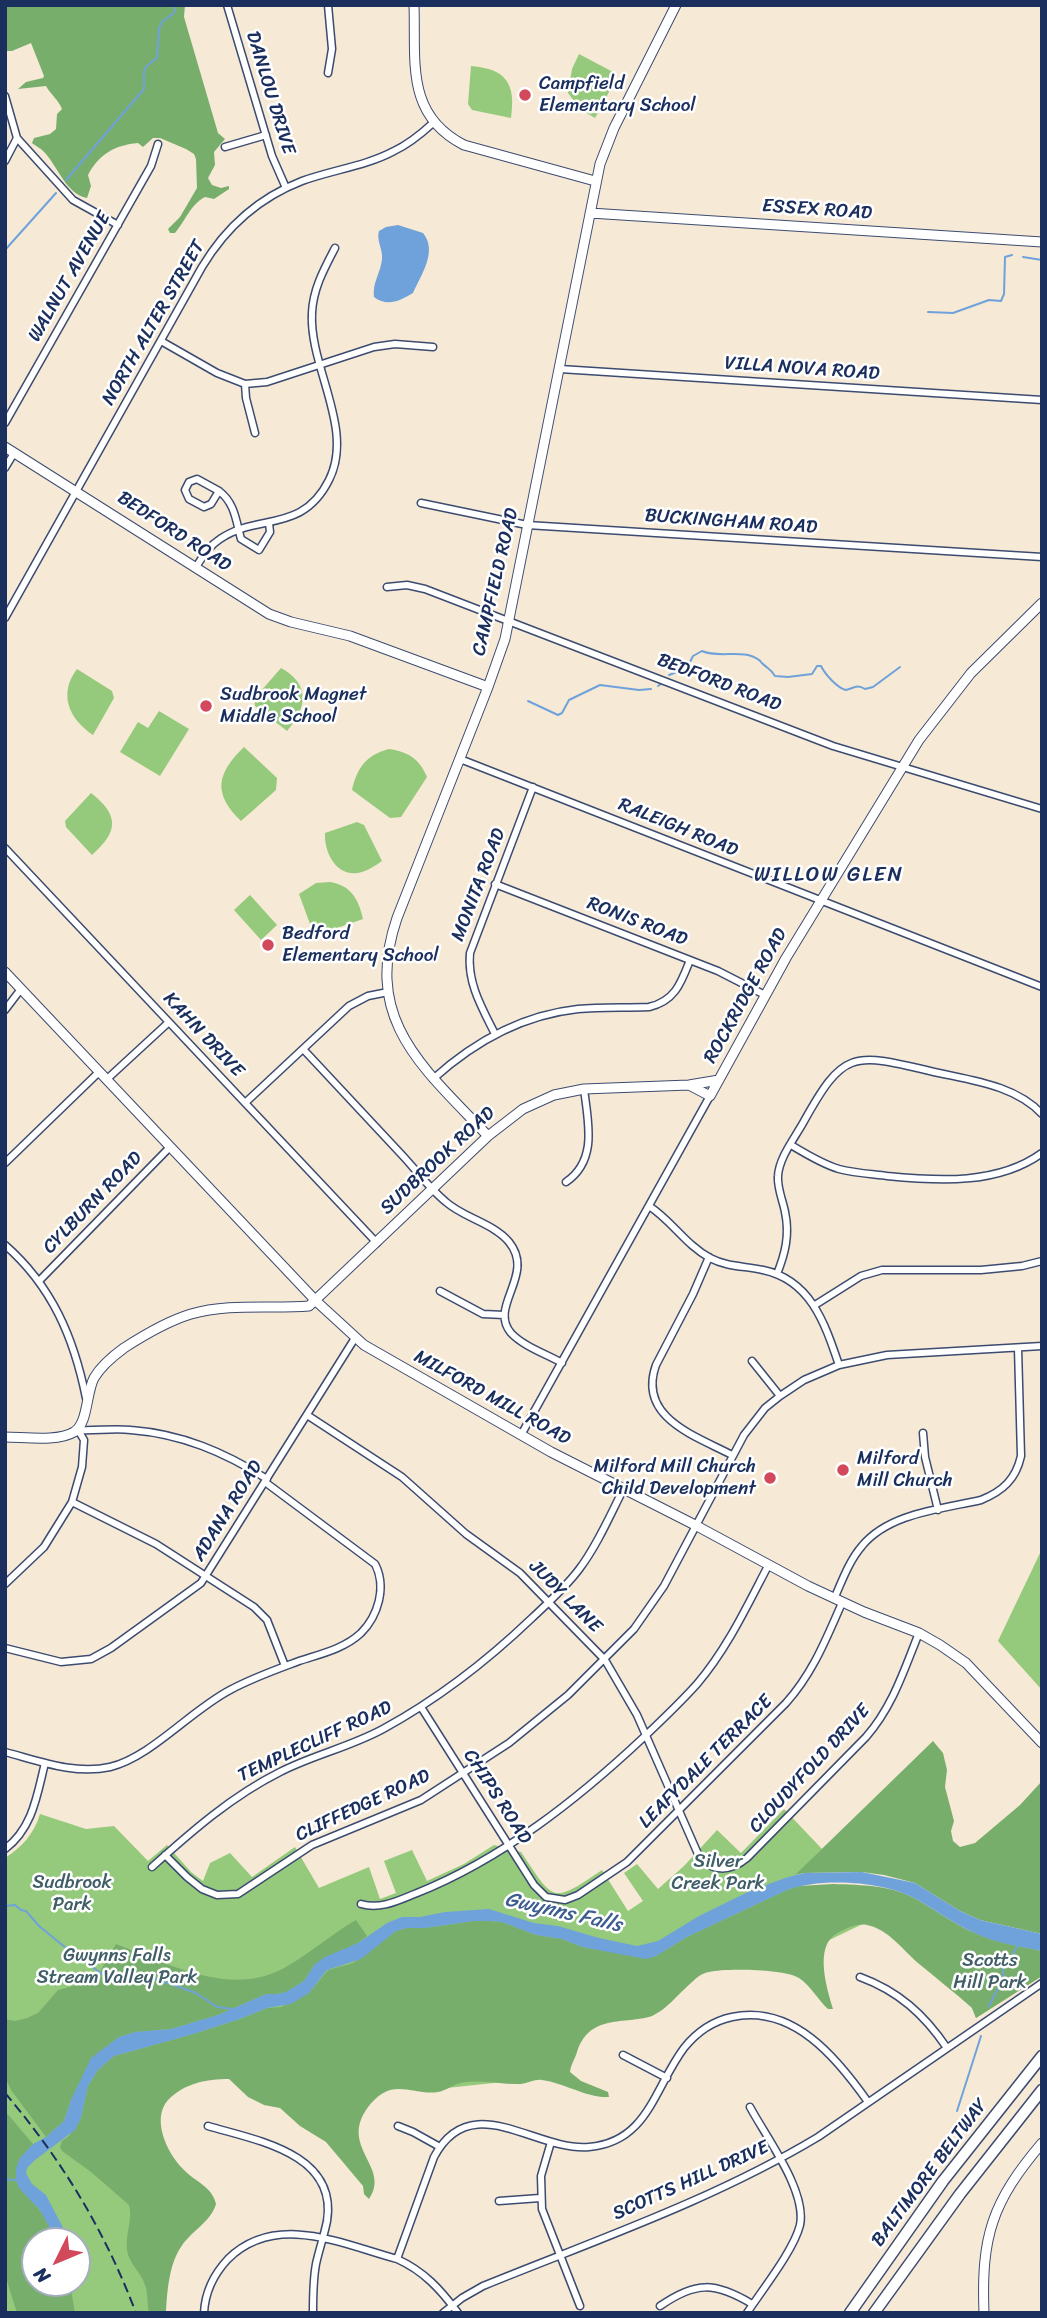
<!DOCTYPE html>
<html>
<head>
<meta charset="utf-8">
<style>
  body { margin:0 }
  #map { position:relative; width:1047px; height:2318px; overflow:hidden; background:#f6e9d5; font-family:Sriracha,sans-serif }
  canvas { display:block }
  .frame { position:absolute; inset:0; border:7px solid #1b2f5e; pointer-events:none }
  .north { position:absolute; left:21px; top:2227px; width:70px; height:70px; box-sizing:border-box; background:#fff; border:2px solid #a4acbf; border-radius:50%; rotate:227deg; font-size:19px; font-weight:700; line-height:28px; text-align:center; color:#1b2f5e }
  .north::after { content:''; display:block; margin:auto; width:24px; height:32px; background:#d1495b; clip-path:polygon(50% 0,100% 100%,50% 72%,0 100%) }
</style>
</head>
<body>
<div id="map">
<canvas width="1047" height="2318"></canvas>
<div class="frame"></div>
<div class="north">N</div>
</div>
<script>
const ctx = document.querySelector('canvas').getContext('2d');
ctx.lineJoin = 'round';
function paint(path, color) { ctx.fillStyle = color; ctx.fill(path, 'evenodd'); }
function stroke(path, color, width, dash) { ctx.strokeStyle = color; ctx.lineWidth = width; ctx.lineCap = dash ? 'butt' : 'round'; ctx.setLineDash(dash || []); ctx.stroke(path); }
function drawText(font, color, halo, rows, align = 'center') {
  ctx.font = font + ' Sriracha,sans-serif'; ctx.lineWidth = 5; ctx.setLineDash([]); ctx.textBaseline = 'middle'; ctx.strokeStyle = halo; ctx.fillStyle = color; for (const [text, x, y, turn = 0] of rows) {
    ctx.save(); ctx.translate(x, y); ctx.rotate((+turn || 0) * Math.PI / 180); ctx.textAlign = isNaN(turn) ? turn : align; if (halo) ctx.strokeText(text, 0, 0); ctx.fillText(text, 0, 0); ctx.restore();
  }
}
paint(new Path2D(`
  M579,54L613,72L616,79L595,118L580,109L568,93L572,69Z
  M471,66C507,69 516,84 511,118L472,110L468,104Z
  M281,668C310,684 308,707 287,731L255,706L254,699Z
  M77,669L112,691L114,698L93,735C69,719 58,694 77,669Z
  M159,711L189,729L160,776L120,752L138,722L148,728Z
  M244,747L277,778L276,790L241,821C213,794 216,774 244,747Z
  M389,749C408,752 419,758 427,777L401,817L390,818L352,790C357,768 366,755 389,749Z
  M91,793C119,815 119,831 92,855L66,827L65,821Z
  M357,822L364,825L382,861C376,865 369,870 362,872C337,879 324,853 325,833Z
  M330,882C351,885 359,900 363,919L320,934L313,932L299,894L316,883Z
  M250,895L277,925L261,940L234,910Z
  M1042,1549V1690L998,1641Z
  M784,1809L822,1849L789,1882L1042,1951V1976L976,2018L967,1995L873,1919L821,1944L704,1963L591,2005L522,2080L437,2089L151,2072L159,2313H5V1858C22,1847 34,1834 40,1814L86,1829L114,1826L148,1861L167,1845L191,1872L203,1881L210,1863L230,1853L252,1877L295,1847L319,1888L369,1867L380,1899L396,1893L384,1861L412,1850L427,1881L464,1864L494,1845L521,1852C554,1901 551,1905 602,1870L628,1911L643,1901L624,1873L637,1864L658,1889L684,1866L717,1830L741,1853ZM35,2241H77V2283H35Z`), '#95ca7c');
paint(new Path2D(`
  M5,5H185L184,17L218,133L225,139L214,152L215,165L208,178L212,185L221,188L229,186V189L214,199L205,197C190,205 186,220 175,233H170L168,229L180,217L197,188L196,159L194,154L186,149L160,138H153L143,147L138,143C115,145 99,154 88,175L91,186L87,198C66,194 58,167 45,153C42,149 36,146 32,143L34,138L50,134L56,129L57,114L62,109C58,99 51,95 46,86L18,89L26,82L43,78L44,76L31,43L12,51H5Z
  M933,1741L943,1753L947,1770L945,1787L954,1821L951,1831L953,1841L960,1847L975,1843L1020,1805L1042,1781V1934L980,1920L960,1911L915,1883L884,1875L862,1872L804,1873L795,1875Z
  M833,1884C862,1885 892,1885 918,1900C940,1913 960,1928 984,1937C1002,1944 1023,1947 1042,1951V1976L976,2018L972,2008C954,1992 936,1978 918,1963C903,1950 888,1929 867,1925C857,1923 845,1929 836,1934C814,1947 827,1989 833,2009H828C818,2000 811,1986 799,1978C785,1969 725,1968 709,1972C702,1973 696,1978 691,1983C679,1993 665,2012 649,2017C621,2024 589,2015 577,2052C575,2059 571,2064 570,2072L581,2081L608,2092L609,2097C586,2098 565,2083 542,2080C535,2079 528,2083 521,2084C500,2085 478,2078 457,2084C451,2086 445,2091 438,2092C422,2095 406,2086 390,2090C378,2094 369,2104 363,2115C345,2150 390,2169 369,2199L364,2194L363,2186L326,2142L300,2126L280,2108L264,2105L248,2097L229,2079C206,2079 185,2083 168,2100C151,2119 167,2153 183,2169C195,2182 212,2186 216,2204C211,2222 191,2231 181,2247C169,2264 167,2293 166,2313H149C147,2304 148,2292 145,2285C141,2272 129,2264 127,2250C125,2235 133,2219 129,2205L91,2172L62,2151L60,2147L62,2141L69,2136L81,2118L88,2086L98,2070L114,2056L190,2035L240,2019L267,2008L281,2007L309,1993L328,1970L353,1963L396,1931L407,1928H425L474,1921H489L502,1922L536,1935L562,1939L582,1947L600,1950L656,1956L687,1937L787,1890L799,1886Z
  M356,1920L367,1936L358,1943L315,1964L304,1981L286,1992L277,1994H266L218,2015L171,2029L135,2032L119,2037L110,2044L71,2100L64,2121L46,2137L11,2090L5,2077V2019L15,2021L27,2018L38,2013L58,1990L95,1980L116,1944C168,1963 229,1998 284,1968C310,1954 331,1934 356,1920Z
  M5,2111L33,2144C6,2173 14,2181 38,2208C46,2217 51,2230 57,2241H35V2283H70L75,2313H17L5,2275Z`), '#78ae6c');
paint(new Path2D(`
  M398,225L423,233C438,251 421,275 413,293C400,301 387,307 374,297C372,283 381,272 382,259C383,249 376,240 379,231L386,227Z
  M862,1872L915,1883L960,1911L980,1920L1042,1934V1951C1023,1947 1002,1944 984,1937C960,1928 940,1913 918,1900C886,1881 821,1877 787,1890L687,1937L656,1956L646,1959L582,1947L562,1939L536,1935L502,1922L489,1921H474L425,1928H407L396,1931L361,1959L327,1970L309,1993L291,2004L267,2008L240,2019L190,2035L114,2056L98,2070L88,2086L81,2118L75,2130L35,2160L27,2168L26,2173L32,2184L46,2195L70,2241H57L40,2210L19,2188L16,2180V2168L20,2158L33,2144L46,2137L64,2121L71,2100L91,2058L119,2037L135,2032L171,2029L218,2015L266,1994H277L286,1992L304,1981L315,1964L325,1957L358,1943L387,1923L402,1917H420L445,1912L489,1909L534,1923L558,1926L599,1938L637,1946L658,1941L699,1916L750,1891L785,1878L804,1873Z`), '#6fa2db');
stroke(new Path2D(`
  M66,180L144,89C145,69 139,71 157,58L159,29L162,22L174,13L175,5
  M5,250L56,193
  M1023,257L1042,260
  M928,312L953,313L989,300L1001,301L1004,294L1005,257L1012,255
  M669,675L687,668L693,656L702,651C719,659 744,648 759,660C761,661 761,663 763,664C768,669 771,669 775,676L788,677L812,674L817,666H821C825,674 837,688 846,690C854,688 857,684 865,689L873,687L900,667
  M658,686L661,684
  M528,701L558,715L562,713L569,700L600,685L639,690L651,689
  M5,1906L15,1905L21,1910L26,1911L39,1926L71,1952L105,1976L134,1973L145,1975L196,1993L217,2007L233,2009
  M989,2006L1004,1977L1002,1965L1009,1961L1017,1947
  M957,2111L981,2036
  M5,2179L15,2180`), '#6fa2db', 2);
const street = new Path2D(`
  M227,5L272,156L286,188
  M328,5L332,49L328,73
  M5,96L17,138L5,161
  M17,138L73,200L118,225
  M225,147L266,135
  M161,341L217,373L245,384L267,382L374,347L395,344L433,347
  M560,369L1042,400
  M245,384L246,398L255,433
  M5,423L151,166L158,144
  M5,468L14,453
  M219,491L197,479L189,482L185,490L189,499L204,507L211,504L219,491C235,503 236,521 241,539L259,550L270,532L269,523
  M421,503L527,525L1042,557
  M196,567C203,556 209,546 220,539C258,513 302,534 329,480C355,429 309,367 312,313C313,289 324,269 335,248
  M387,587L407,585L425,589L833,746L1042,809
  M5,618L202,267C226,227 258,198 302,181C332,170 366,166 394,151C409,144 421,134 433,123
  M460,759L1042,987
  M5,848L377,1243
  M495,884L718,971L765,995
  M5,1010L21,989
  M495,1034C482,1008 467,983 470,953L533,787
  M303,1049C336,1084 369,1120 402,1155C416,1170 430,1189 446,1202C464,1218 493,1223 509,1242C536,1275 488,1306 511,1333C523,1346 546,1354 562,1363
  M433,1079C474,1042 522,1015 578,1009C601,1007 625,1008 649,1007C675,1001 681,983 690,960
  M106,1080L169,1022
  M245,1103L349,1006L368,996L388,992
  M791,1145C806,1154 822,1164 839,1169C854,1173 871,1174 887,1176C938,1181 998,1185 1042,1153
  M5,1163L98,1073
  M566,1182C598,1160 588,1122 584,1089
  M649,1206C672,1221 686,1245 710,1258C727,1267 745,1266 763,1270C811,1280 825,1324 839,1365
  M5,1245C52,1286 74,1338 86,1398
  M709,1257L693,1294L656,1365C637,1418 696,1436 732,1455
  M777,1274C785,1254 790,1235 785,1212C783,1201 777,1188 778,1176C779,1158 794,1139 803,1123C843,1051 851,1052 930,1071C968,1080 1014,1084 1042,1114
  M39,1281L170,1147
  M440,1291L483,1314L504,1315
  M815,1305L861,1276L882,1270H981L1022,1266L1042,1261
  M752,1361L780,1396
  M307,1415L402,1477L466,1534L520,1573L605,1660L637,1715L698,1854C711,1873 730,1872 747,1858L866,1737C893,1706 904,1670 919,1633
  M78,1430C96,1431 113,1428 131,1430C182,1434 224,1452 267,1479
  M923,1433L925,1457L938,1510
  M521,1435L710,1096
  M72,1502L156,1544L254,1607L267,1620L285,1666
  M5,1584L44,1547L72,1502L82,1467L84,1440L78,1430
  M834,1599C842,1581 849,1561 862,1546C889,1513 942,1509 981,1500C1003,1491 1016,1479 1021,1456L1018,1348
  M5,1648L61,1662L91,1659L111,1648L201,1583L355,1338
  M421,1707L534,1885L546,1897L565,1900L578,1895L627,1862L786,1703C813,1673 826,1639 842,1603
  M5,1752C39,1761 75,1775 110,1767C151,1757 190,1711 230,1690C252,1678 275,1670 299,1661C320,1654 344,1649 361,1633C378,1616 387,1587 375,1564L265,1482
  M5,1849C33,1828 37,1795 45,1763
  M165,1855L187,1877L202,1889L217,1895L238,1894L312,1845L421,1800L509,1743L568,1695L634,1629L664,1586L744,1435L765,1408L780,1396L804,1380L839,1365L887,1355L1042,1346
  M152,1867C192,1831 232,1796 280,1772C313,1755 350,1747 383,1729C438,1699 487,1661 532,1618C549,1602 567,1586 580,1568C598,1544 610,1515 624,1488
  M361,1904C381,1910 399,1900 417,1893C502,1859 578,1799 644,1737C662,1720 680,1703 697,1684C727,1649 747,1606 768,1566
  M860,1977C898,1991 924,2014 947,2048
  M623,2055L667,2078
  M208,2126C255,2140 338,2153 327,2221C324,2236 319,2250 316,2264C313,2280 313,2296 313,2313
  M398,2126L413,2132L440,2147
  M551,2142L541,2176L542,2209L580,2306
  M499,2201L540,2198
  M397,2259L434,2157C471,2087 536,2152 589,2147C648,2142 654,2088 684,2048C696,2033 713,2021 732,2017C793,2004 837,2058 868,2102
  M660,2306C696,2281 715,2282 752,2304
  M204,2313C205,2292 214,2274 228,2259C276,2212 342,2244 397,2259C424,2271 441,2290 458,2313
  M443,2313L462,2298L483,2286C596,2240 713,2200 818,2137L1042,1983
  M747,2313C762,2290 794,2250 800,2225C807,2191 766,2137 750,2107`);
const secondary = new Path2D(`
  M414,5C416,61 405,115 464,145L595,181
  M590,213L1042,242
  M5,447L269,614L291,622L350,636L488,687
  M5,972L316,1301L364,1345L551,1452L695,1525L808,1586L864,1612L919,1633L940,1645L966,1663L1042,1743
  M689,1085L710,1096L786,958L919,740L971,673L1042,603
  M488,1136C424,1068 362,1021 397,918L488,687L505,639L600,164L614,128L676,5
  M5,1437C24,1437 58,1442 74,1432C88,1424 86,1393 94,1378C101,1366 113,1356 124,1348C144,1335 168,1321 191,1314C229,1303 270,1309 309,1306L488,1136L523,1109L554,1095L584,1089L689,1085L719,1080
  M984,2313C981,2236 992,2202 1042,2143`);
const highway = new Path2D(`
  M850,2313L943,2181L1042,2056
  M874,2313L960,2194L1042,2090`);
stroke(street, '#3c4b70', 9);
stroke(secondary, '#3c4b70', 11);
stroke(highway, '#3c4b70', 13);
stroke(street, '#fff', 6);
stroke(secondary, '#fff', 9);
stroke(highway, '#fff', 10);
stroke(new Path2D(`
  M5,2093C62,2160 105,2231 136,2313`), '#1b2f5e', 2, [10, 5]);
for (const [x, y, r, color] of [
  [525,95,7,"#d1495b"],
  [206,706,7,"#d1495b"],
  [268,945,7,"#d1495b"],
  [843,1470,7,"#d1495b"],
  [770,1478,7,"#d1495b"]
]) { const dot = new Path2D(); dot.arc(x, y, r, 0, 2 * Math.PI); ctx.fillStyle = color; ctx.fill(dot); stroke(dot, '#fff', 2.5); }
drawText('19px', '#1b2f5e', '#fff', [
  ["Campfield",539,84],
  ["Elementary School",539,106],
  ["Sudbrook Magnet",220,695],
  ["Middle School",220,717],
  ["Bedford",282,934],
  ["Elementary School",282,956],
  ["Milford",857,1459],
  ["Mill Church",857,1481],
  ["Milford Mill Church",756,1467,"right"],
  ["Child Development",756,1489,"right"]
], 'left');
drawText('19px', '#1b2f5e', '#fff', [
  ["DANLOU DRIVE",270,93,73],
  ["ESSEX ROAD",817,210,4],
  ["WALNUT AVENUE",70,277,-60],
  ["NORTH ALTER STREET",154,323,-60],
  ["VILLA NOVA ROAD",802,369,4],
  ["BUCKINGHAM ROAD",731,522,4],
  ["BEDFORD ROAD",174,532,33],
  ["CAMPFIELD ROAD",496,582,-77],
  ["BEDFORD ROAD",719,683,21],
  ["RALEIGH ROAD",678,828,22],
  ["MONITA ROAD",479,885,-69],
  ["RONIS ROAD",637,922,21],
  ["ROCKRIDGE ROAD",746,996,-61],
  ["KAHN DRIVE",203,1035,47],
  ["SUDBROOK ROAD",438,1161,-43],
  ["CYLBURN ROAD",93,1203,-46],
  ["MILFORD MILL ROAD",492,1398,29],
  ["ADANA ROAD",228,1511,-58],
  ["JUDY LANE",565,1597,45],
  ["TEMPLECLIFF ROAD",315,1742,-25],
  ["LEAFYDALE TERRACE",706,1762,-45],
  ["CLOUDYFOLD DRIVE",810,1769,-47],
  ["CHIPS ROAD",497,1797,57],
  ["CLIFFEDGE ROAD",363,1806,-25],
  ["BALTIMORE BELTWAY",930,2173,-53],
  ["SCOTTS HILL DRIVE",691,2181,-24]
]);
drawText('19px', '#405e67', '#fff', [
  ["Silver",718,1862],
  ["Creek Park",718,1884],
  ["Sudbrook",72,1883],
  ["Park",72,1905],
  ["Gwynns Falls",117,1956],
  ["Stream Valley Park",117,1978],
  ["Scotts",990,1961],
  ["Hill Park",990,1983]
]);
ctx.letterSpacing = '2px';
drawText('21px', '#1b2f5e', '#fff', [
  ["WILLOW GLEN",829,876]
]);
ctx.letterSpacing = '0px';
drawText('italic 21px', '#3d5d90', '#fff', [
  ["Gwynns Falls",563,1913,13]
]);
</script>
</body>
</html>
